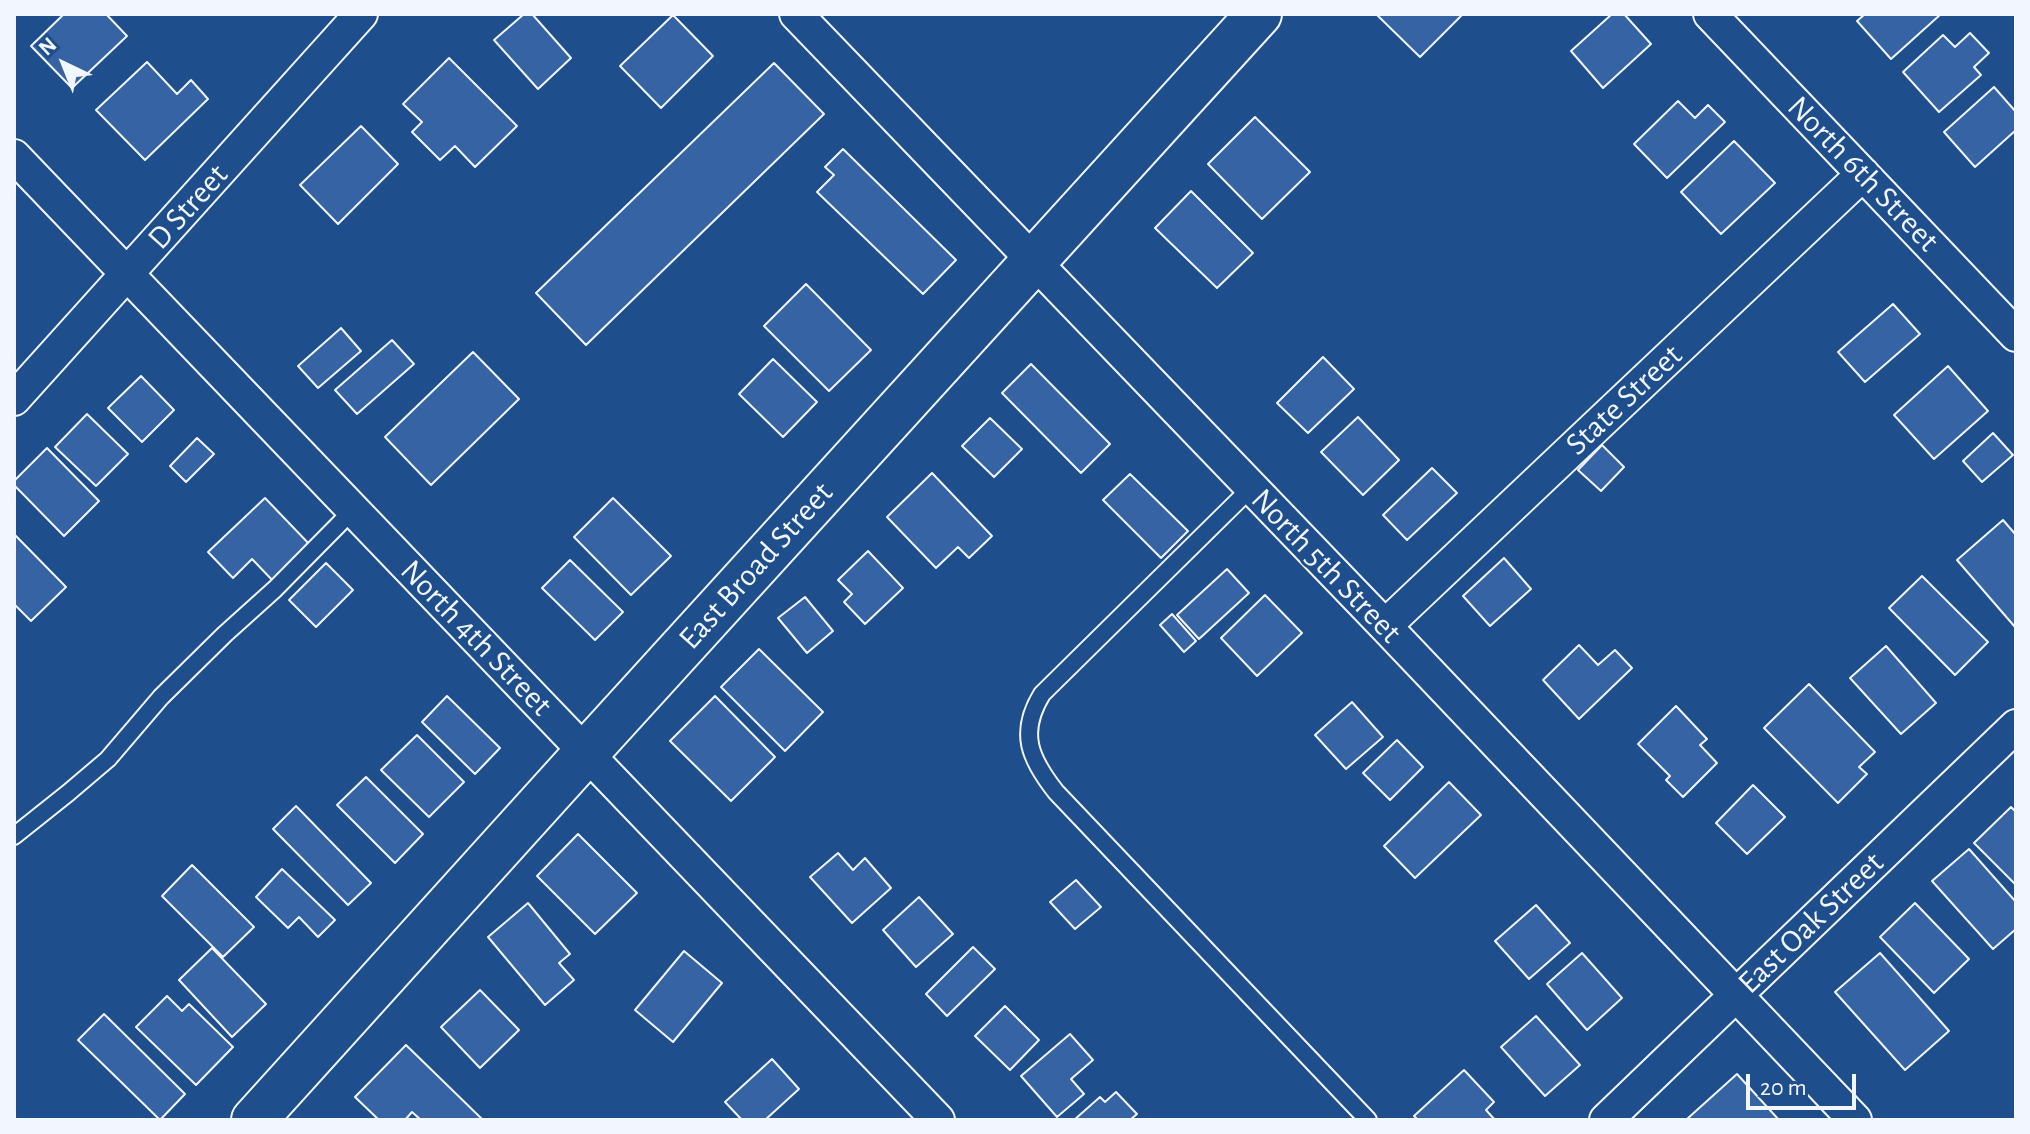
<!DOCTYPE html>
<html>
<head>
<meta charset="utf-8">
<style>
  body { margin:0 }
  #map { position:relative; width:2030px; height:1134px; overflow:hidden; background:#1f4e8c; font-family:"Alegreya Sans",sans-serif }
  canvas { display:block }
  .frame { position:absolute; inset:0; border:16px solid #f2f6ff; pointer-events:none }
  .north { position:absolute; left:24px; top:24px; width:80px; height:80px; -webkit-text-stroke:6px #1f4e8c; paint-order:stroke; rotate:317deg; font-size:22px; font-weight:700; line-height:32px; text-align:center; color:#f2f6ff }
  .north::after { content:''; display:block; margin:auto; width:28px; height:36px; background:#f2f6ff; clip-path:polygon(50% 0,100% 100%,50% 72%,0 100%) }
  .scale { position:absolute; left:1746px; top:1074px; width:110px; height:36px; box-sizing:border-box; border:4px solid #f2f6ff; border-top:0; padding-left:10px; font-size:24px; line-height:28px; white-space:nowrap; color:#f2f6ff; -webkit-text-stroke:6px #1f4e8c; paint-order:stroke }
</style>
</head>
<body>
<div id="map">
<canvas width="2030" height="1134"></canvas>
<div class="frame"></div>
<div class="north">N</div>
<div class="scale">20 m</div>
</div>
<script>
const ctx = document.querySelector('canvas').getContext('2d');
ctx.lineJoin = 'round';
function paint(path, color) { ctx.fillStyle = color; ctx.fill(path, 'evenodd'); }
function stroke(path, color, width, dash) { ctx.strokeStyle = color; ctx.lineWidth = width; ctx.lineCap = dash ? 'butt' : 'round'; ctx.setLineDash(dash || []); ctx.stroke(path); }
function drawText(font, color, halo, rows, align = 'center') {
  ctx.font = font + ' "Alegreya Sans",sans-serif'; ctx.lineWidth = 6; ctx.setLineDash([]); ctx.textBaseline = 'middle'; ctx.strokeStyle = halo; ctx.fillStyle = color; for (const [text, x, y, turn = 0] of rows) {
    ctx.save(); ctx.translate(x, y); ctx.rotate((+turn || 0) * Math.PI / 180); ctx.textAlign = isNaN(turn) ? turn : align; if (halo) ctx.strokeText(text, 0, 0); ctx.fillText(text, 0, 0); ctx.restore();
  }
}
const building = new Path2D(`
  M64,14H106L127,36L72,88L31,46Z
  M524,14H532L571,58L538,89L494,40Z
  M1376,14H1463L1420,57Z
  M1612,14H1624L1651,44L1603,88L1571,51Z
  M1865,14H1941L1891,59L1857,21Z
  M673,15L713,56L661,108L620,66Z
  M1970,33L1989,53L1974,67L1981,75L1939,112L1903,72L1943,35L1955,47Z
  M449,58L517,126L475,167L455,146L440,160L412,132L422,122L403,104Z
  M147,62L177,94L191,80L208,99L145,160L96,110Z
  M774,63L824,114L586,345L536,293Z
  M1994,87L2016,112V130L1975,167L1944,132Z
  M1678,101L1695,118L1708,105L1725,122L1667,178L1634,144Z
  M1255,117L1310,172L1262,219L1208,164Z
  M361,126L398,164L338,224L300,185Z
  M1734,141L1775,183L1721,234L1681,192Z
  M843,149L956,260L923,294L817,192L834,175L825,167Z
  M1191,191L1253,253L1217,288L1155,228Z
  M806,284L871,350L829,391L764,326Z
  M1893,304L1920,334L1865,382L1838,352Z
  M341,328L361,351L318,388L298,366Z
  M392,340L414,364L357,414L335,390Z
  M473,352L519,399L431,485L385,437Z
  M1323,357L1354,389L1308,433L1277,403Z
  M773,359L817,402L783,437L739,394Z
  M1031,364L1110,444L1081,473L1002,393Z
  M1948,366L1988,411L1934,459L1894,415Z
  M141,376L174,410L142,442L108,408Z
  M87,414L128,454L96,486L55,447Z
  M1358,417L1399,460L1363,495L1321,452Z
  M990,418L1022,449L994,477L962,446Z
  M1993,433L2013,455L1982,482L1963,461Z
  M197,438L214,454L186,482L170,466Z
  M1602,445L1624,467L1601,491L1578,470Z
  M47,448L99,501L64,536L14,485V481Z
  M1432,468L1457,493L1407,540L1383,515Z
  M932,473L992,536L969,558L958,547L936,568L887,517Z
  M1130,474L1188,531L1161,558L1103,500Z
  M265,498L312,547L275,583L252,559L233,578L208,552Z
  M613,498L671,556L631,595L574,537Z
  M2003,520L2016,535L2015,627L1957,560Z
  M14,534L66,587L31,621L14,604Z
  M868,551L903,588L865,624L844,602L852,594L838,580Z
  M1504,558L1531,589L1490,626L1463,596Z
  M570,560L623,612L595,640L542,588Z
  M326,563L353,590L316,627L289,600Z
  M1227,569L1249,593L1199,639L1177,615Z
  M1922,576L1988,642L1955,675L1889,608Z
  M1265,595L1302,633L1257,676L1221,638Z
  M805,597L833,631L807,653L778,618Z
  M1172,614L1196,641L1184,652L1160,625Z
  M1579,645L1598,665L1615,650L1632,668L1579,719L1543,680Z
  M1886,646L1936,703L1901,734L1850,678Z
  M759,649L823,712L785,751L721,687Z
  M1809,684L1875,752L1859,767L1867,774L1838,803L1764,728Z
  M447,696L500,748L475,774L422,722Z
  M715,696L775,757L731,801L670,741Z
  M1352,702L1383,737L1346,769L1315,735Z
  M1676,706L1707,739L1700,745L1717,763L1683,797L1666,780L1670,776L1638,744Z
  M417,735L464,782L429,817L381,770Z
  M1397,740L1423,767L1390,800L1363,773Z
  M366,777L423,834L395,863L337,805Z
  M1449,782L1481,815L1415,878L1384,846Z
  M1753,785L1785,817L1747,854L1716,823Z
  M296,806L371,883L348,905L273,829Z
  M2011,807L2016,812V885L1974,843Z
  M578,834L637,893L595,934L537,876Z
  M1969,849L2016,902V929L1993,949L1932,881Z
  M838,853L853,870L865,858L891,888L852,923L810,877Z
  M192,865L254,927L223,957L162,896Z
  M282,869L335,920L318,937L299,917L288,928L256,897Z
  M1076,880L1101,907L1075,929L1050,902Z
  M919,897L953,934L916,967L883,930Z
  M528,903L570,954L559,963L574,980L545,1005L488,937Z
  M1915,903L1969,959L1934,993L1880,937Z
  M1536,905L1570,943L1529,979L1495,941Z
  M973,947L995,969L947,1016L926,994Z
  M212,948L266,1004L232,1037L179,980Z
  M684,951L722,983L673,1042L635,1010Z
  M1582,953L1622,998L1587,1030L1547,984Z
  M1880,953L1949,1031L1905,1070L1835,992Z
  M480,990L519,1030L480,1068L441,1027Z
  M167,996L182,1011L189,1004L233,1047L196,1085L136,1027Z
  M1005,1006L1039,1040L1010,1070L975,1036Z
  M104,1014L185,1094L160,1120L78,1040Z
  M1536,1016L1580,1065L1545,1096L1501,1047Z
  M1070,1034L1093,1060L1071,1079L1084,1094L1057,1117L1021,1076Z
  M406,1045L483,1120H421L412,1112L405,1120H379L355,1097Z
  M772,1059L799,1089L765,1120H742L725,1102Z
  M1464,1070L1494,1102L1486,1110L1495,1120H1418L1414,1116Z
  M1737,1074L1779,1120H1688L1687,1119Z
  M1116,1092L1137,1114L1130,1120H1074L1100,1097L1105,1102Z`);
paint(building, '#3563a3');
stroke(building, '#f2f6ff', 2);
const service = new Path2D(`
  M1251,488L1042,694C1018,733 1030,759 1056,792L1368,1120
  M14,836L68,793L108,759L161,697L225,634L275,589L353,510`);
const minor = new Path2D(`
  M796,14L1385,626L1855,1120
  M1710,14L2016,335
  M14,156L938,1120
  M14,399L361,14
  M1385,626L1863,174
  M1606,1120L2016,726`);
const primary = new Path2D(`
  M254,1120L586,753L1259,14`);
stroke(service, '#f2f6ff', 20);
stroke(minor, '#f2f6ff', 36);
stroke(primary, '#f2f6ff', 48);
stroke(service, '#1f4e8c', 16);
stroke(minor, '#1f4e8c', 32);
stroke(primary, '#1f4e8c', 44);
drawText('32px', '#f2f6ff', '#1f4e8c', [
  ["North 6th Street",1863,174,46],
  ["D Street",188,207,-48],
  ["State Street",1624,400,-43],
  ["East Broad Street",756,566,-48],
  ["North 5th Street",1326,566,46],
  ["North 4th Street",476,638,46],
  ["East Oak Street",1811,923,-44]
]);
</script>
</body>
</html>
